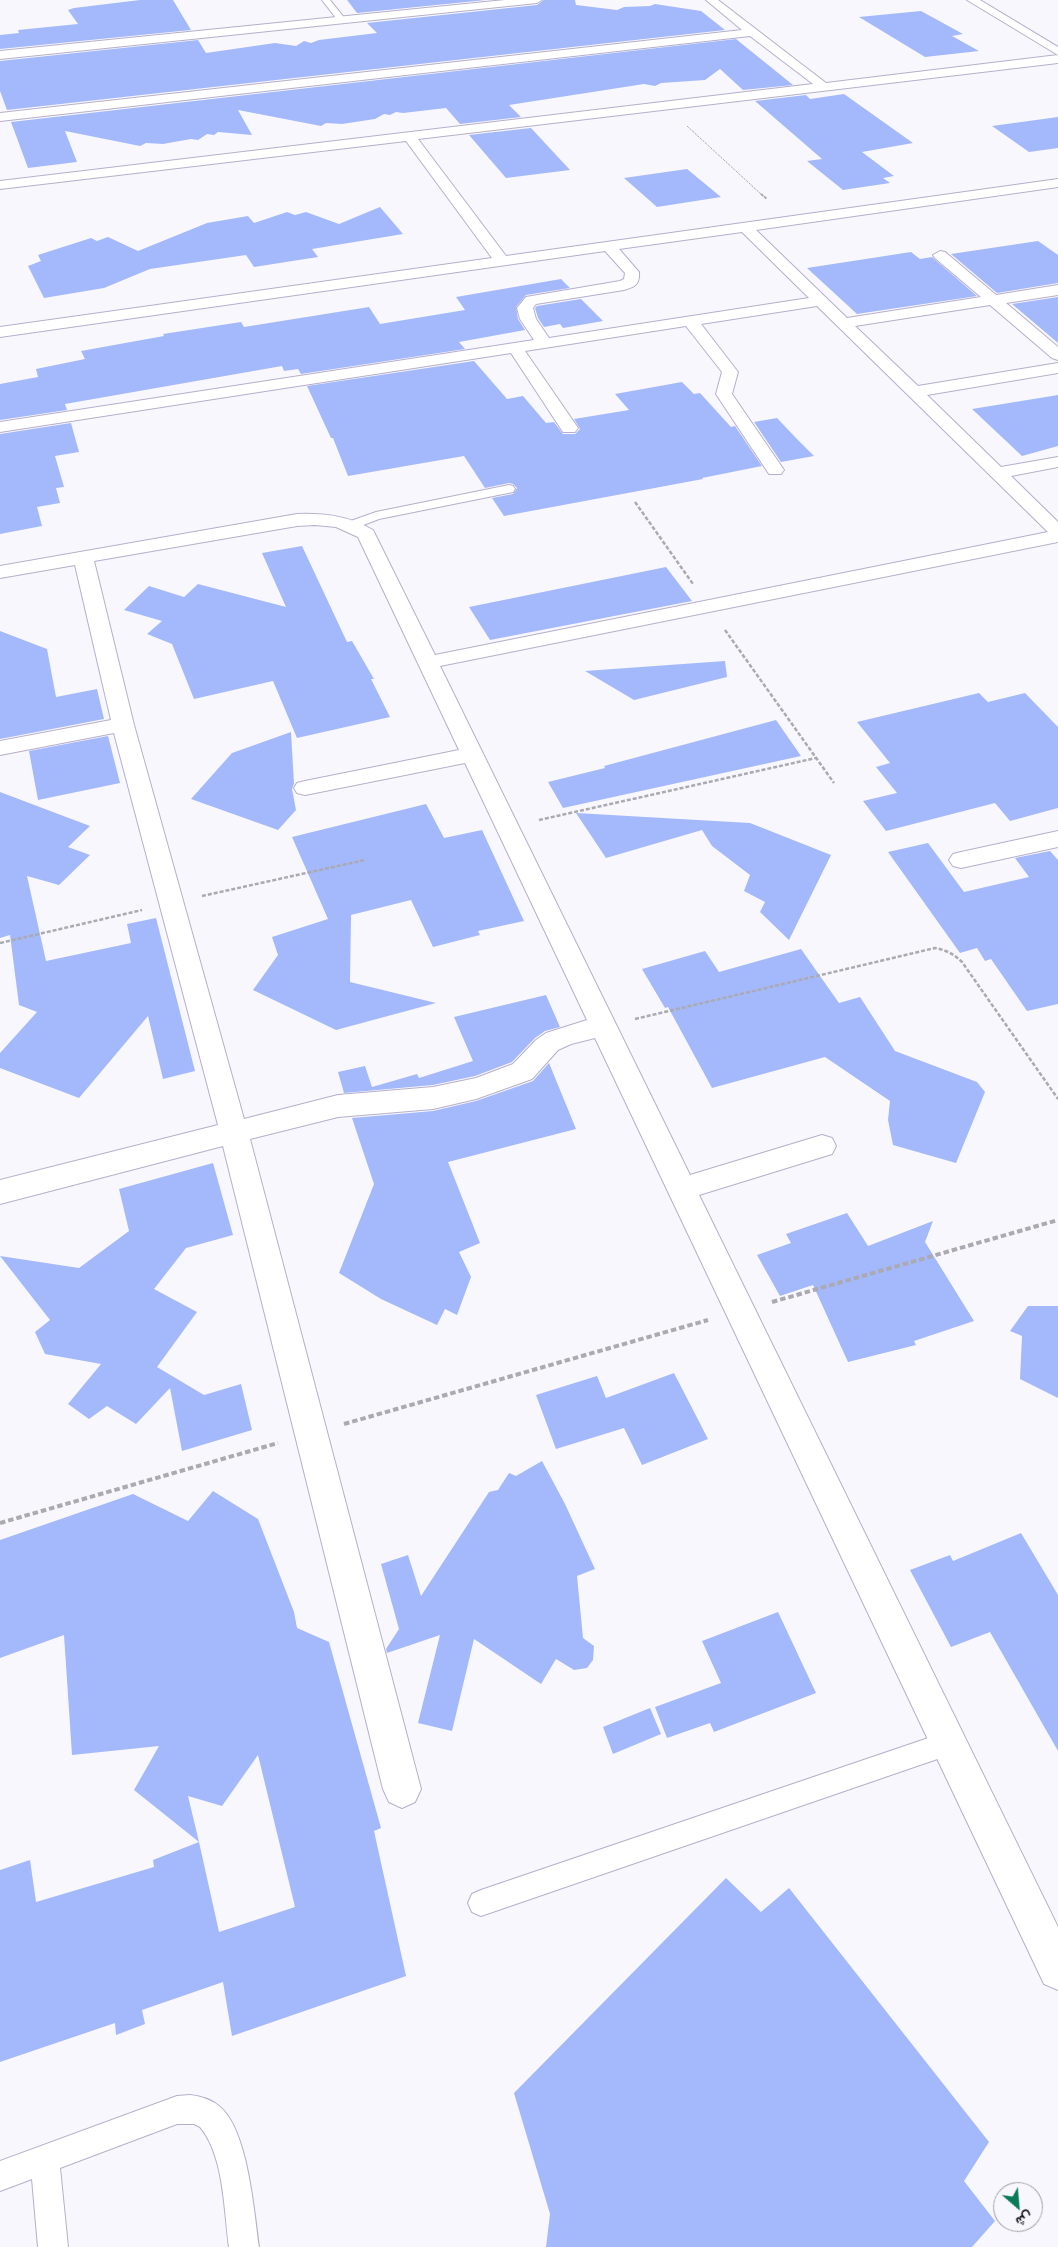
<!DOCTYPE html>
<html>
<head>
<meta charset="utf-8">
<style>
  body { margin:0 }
  #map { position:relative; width:1058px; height:2247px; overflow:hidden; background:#f8f7fd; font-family:Poppins,Vazirmatn,sans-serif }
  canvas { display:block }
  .north { position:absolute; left:993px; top:2182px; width:50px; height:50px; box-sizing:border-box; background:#f8f7fd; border:1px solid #9f9da5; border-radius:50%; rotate:153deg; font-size:14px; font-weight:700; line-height:20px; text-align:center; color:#191721 }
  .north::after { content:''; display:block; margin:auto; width:18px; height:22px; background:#0a7b57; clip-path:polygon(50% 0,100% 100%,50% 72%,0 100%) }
</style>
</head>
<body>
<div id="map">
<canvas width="1058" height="2247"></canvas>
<div class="north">ش</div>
</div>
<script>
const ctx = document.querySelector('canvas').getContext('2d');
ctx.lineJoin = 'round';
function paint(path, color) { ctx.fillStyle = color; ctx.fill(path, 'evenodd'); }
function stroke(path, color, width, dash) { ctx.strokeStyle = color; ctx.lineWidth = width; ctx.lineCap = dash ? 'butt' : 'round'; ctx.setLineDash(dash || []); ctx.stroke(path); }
paint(new Path2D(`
  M140,0H173L191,30L0,49V35L19,33L18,30L78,24L68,10L74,8Z
  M347,0H486L357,13Z
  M544,0H575L576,5L617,10L624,7L650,6L655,4L701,11L725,30L7,110L0,91V61L198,40L206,53L275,43L296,46L304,41L311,43L319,40L377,33L367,23L537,5Z
  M921,11L963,34L952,36L979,51L925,57L859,17Z
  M736,39L793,85L743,90L720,69L705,80L661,83L655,86L644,84L509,105L521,117L460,124L446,108L403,113L396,112L390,115L384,114L375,119L342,124L326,123L321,126L238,110L252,135L218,132L214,135L207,134L198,140L191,139L163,144L146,143L140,146L65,131L77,162L28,168L11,122Z
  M844,94L913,143L862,152L894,176L883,178L890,183L843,190L807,161L822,159L755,101L806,95L810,99Z
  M1058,117V148L1029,152L992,126Z
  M531,128L570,170L506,178L469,135Z
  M687,169L721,197L657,207L624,178Z
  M380,207L403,234L312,249L318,257L254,267L246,255L150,269L104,288L44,298L28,266L41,261L38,255L91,238L97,241L108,237L138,251L207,223L248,216L254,223L287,212L295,215L306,212L339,224Z
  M1038,241L1058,255V283L997,293L951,254Z
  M911,252L920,259L932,257L977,296L857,314L807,268Z
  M561,279L570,288L526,295L516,307L518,319L525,330L459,342L465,349L301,374L298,369L284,371L282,366L65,404L67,410L0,420V384L38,377L36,369L85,359L81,351L164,336L163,334L241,322L244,327L369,307L380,324L465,310L456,297Z
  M1058,297V343L1012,304Z
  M581,299L603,321L563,328L560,324L544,327L538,318L535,308L537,306Z
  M474,361L507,399L523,396L546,423L554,422L563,434H575L580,429L574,419L629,410L615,394L682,382L694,394L700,393L731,427L735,426L762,466L702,478L703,479L504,516L492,498L513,494L517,488L513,484L509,483L485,488L464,456L348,476L333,438H331L307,386Z
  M1058,395V446L1022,456L972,409Z
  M777,418L795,437L814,456L781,462L754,422Z
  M71,423L79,452L55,456L64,487L56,488L60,503L37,507L42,526L0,534V434Z
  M302,546L347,642L352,641L374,679H371L390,717L297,738L273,681L194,699L172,644L147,634L162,621L124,610L149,586L184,597L198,584L286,607L262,553Z
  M666,567L692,601L490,640L469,607Z
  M0,631L47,649L56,697L97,689L104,719L0,739Z
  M725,661L727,677L634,700L585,671Z
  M979,693L988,702L1025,693L1058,727V808L1010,821L995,803L886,831L863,801L897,793L876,767L890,763L857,722Z
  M776,720L801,756L563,808L548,782L605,768L604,766Z
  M291,732L294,784L292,789L296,810L278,830L191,799L232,753Z
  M108,736L120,783L38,800L29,751Z
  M0,792L90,826L68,847L90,855L59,885L27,876L46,961L131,943L127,924L156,918L195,1071L163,1079L148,1016L79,1098L0,1068V1053L37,1012L19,1005L10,935L0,938Z
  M426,804L444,838L482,830L524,921L478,931L480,935L433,947L411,900L351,915L350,982L436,1003L336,1030L253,990L278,955L272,937L328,919L292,837Z
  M576,813L750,823L831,855L789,940L760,912L765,902L744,891L750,875L712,846L702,830L606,858Z
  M928,843L964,892L1029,877L1015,858L1050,851L1058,860V1004L1027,1011L991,959L985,961L977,948L960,953L888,852Z
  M801,949L839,1003L860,997L895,1051L977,1082L985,1092L956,1163L893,1145L888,1120L890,1101L825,1057L712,1088L668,1007L665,1008L642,969L705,951L719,972Z
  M546,995L560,1027L545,1031L535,1038L512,1062L475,1076L433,1085L344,1093L338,1072L365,1066L372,1087L417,1074L419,1078L473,1061L454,1017Z
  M549,1063L576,1129L448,1162L480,1243L459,1252L471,1277L457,1315L445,1309L437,1325L381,1299L339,1273L374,1184L352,1118L433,1111L476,1101L533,1081Z
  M213,1163L233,1235L186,1248L154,1289L197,1312L157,1367L204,1395L241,1384L252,1430L182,1451L170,1388L136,1424L107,1406L89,1419L68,1404L101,1364L45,1354L35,1332L50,1320L0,1256L79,1268L129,1231L119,1189Z
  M847,1213L868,1246L933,1221L925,1242L974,1321L914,1341L916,1345L848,1362L813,1285L780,1296L757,1255L791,1243L786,1234Z
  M1028,1306H1058V1398L1020,1379L1022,1336L1010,1331Z
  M674,1373L708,1439L642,1465L624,1428L556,1449L536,1395L597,1376L606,1398Z
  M542,1461L565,1504L595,1569L577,1576L583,1638L594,1646L593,1660L587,1668L574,1670L556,1659L541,1684L474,1639L452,1731L418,1723L440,1635L387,1653L386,1649L399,1629L381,1564L408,1555L421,1596L489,1492L498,1490L509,1473L516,1476Z
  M213,1491L258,1519L294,1612L297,1628L329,1642L381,1828L374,1831L406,1976L232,2036L223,1982L142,2010L145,2024L116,2035L115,2023L0,2062V1870L30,1860L36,1902L154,1867L153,1860L199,1842L219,1932L295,1907L258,1755L222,1806L188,1796L199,1842L134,1790L159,1746L72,1755L64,1635L0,1658V1540L133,1494L188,1521Z
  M1021,1533L1058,1595V1751L990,1632L951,1647L910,1570L950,1555L953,1561Z
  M778,1612L816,1693L714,1732L710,1723L667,1738L655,1707L721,1683L702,1641Z
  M650,1708L661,1734L613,1754L603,1727Z
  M726,1878L761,1912L789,1888L989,2142L964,2181L995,2221L972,2247H546L550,2214L514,2093Z`), '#a3b9fb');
const service = new Path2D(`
  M322,0H330L346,20L345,22H339Z
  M509,485L513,486L515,489L513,492L379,519L353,529L347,525L348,522L376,512Z
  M949,1731L958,1734L961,1743L958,1752L949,1755L481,1916L472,1912L468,1903L472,1894L481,1890Z
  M190,2095C200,2096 212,2100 219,2106C248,2129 254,2212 259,2247H229C224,2211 224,2155 200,2127L194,2124H177L60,2168L68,2247H38L32,2179L0,2191V2161L177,2096Z`);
const minor = new Path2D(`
  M505,0H542L537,3L0,59V51Z
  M706,0H718L826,83L1058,55L967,0H980L1058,47V63L418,139L506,256L1058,179V187L756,230L847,318L981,297L935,258L933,255L940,251L945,252L996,295L1058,285V295L1006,303L1058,347V360L1052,358L990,305L855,326L918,386L1058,363V373L927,395L1001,467L1058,457V467L1011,476L1058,522V542L440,666L690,1175L822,1135L832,1138L836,1146L832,1154L699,1195L1058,1927V1990L1044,1984L595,1038L571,1044L558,1050L532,1079L476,1099L433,1109L338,1117L250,1139L421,1789L415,1802L402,1808L389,1802L383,1789L223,1146L0,1204V1180L218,1125L114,733L0,755V741L111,720L75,565L0,578V566L297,514C324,513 349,516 373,530L435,655L1048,532L817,306L701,324L738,372L732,394L784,470L781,474H769L716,394L722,372L686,326L525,351L578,428L575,432H563L511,353L0,432V422L534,340L520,319L517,308L526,297L620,281L624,279L625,273L605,251L0,337V327L492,258L406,141L0,189V181L813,84L750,36L0,121V113L742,30ZM742,232L809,298L549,338L536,319L533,308L536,304L624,290C635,287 640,284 639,272L619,249ZM315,525L336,527L358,537L459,750L305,781L297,783L294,788L297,793L305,795L465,763L587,1020L546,1033L536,1040L513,1064L476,1078L433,1087L338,1095L244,1119L134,725L94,561L297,526Z
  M1058,831V847L961,868L953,866L949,860L953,854L961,852Z`);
stroke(service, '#b6afcb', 2);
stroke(minor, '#b6afcb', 2);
stroke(new Path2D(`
  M687,126L762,195`), '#aba9b1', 1, [2.5, 1]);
stroke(new Path2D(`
  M761,194L767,199`), '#aba9b1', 2, [3, 1]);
stroke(new Path2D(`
  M635,502L693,584
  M725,630L834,783
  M539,820L816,758
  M202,896L365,860
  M0,943L142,910
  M635,1019L935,948C946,950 954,954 962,962L1058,1099`), '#aba9b1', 2.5, [4, 2]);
stroke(new Path2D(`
  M772,1302L1058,1220
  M344,1424L708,1320
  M0,1523L278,1443`), '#aba9b1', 4, [5.5, 3]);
paint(service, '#fff');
paint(minor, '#fff');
</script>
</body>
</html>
